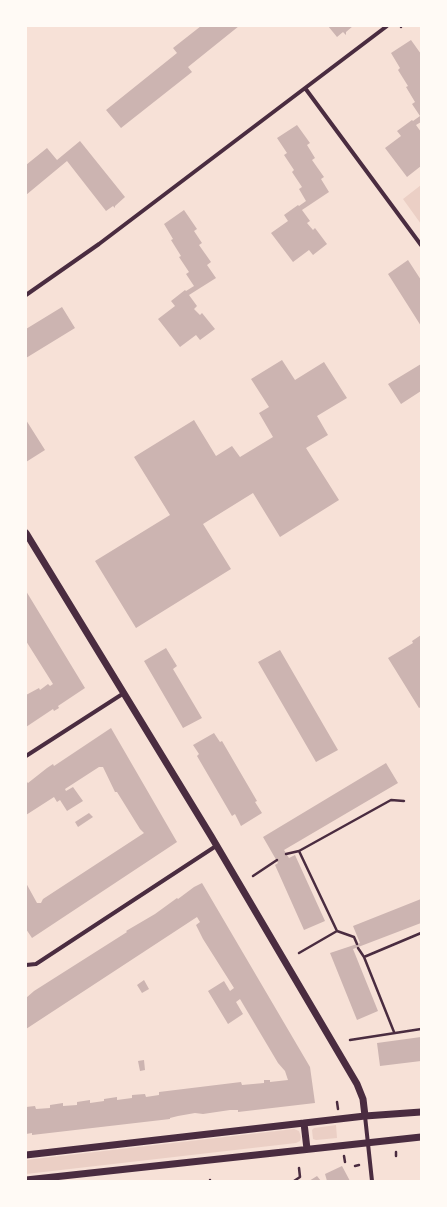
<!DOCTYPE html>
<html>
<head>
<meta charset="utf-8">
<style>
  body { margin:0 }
  #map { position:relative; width:447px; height:1207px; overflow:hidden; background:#f7e1d7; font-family:Karla,sans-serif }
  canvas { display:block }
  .frame { position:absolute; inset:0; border:27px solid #fffaf5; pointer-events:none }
</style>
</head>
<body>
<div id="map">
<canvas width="447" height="1207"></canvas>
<div class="frame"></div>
</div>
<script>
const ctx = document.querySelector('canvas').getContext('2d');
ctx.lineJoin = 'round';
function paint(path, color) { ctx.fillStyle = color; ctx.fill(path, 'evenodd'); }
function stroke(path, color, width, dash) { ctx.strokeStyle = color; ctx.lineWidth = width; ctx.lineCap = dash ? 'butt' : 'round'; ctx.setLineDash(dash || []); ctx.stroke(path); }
paint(new Path2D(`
  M421,185V224L403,199Z
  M336,1125L337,1138L316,1140L313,1139L312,1130L314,1128Z
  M294,1129L299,1131L301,1137L300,1141L296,1143L26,1174V1160Z`), '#ebcfc5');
paint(new Path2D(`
  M201,26H239L188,67L192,72L121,128L106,110L177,53L173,48Z
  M328,26H353L346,32V35L343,32L337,37Z
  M411,40L421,54V122L416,125L421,132V166L407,177L385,148L401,136L397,131L412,120L413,121L420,116L412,104L415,102L406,87L408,86L398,70L400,68L391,53Z
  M297,125L310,143L307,145L315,158L312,160L324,177L321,179L329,192L302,210L310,221L307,223L313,230L315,228L327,244L313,255L309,250L293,262L271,233L288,221L284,215L298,205L299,206L306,201L299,189L302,187L292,172L294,170L284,155L287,153L277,138Z
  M80,141L125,197L115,206V208L113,206L106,211L67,161L26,195V165L47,148L57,160Z
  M184,210L197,229L194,231L202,243L199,245L211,262L207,265L216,278L189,295L197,306L194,309L200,315L202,313L215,329L200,340L196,335L180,347L158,319L175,306L171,301L185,290L186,291L194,286L186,274L189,272L179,257L181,256L171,240L173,239L164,224Z
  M408,260L421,280V326L388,274Z
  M62,307L75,328L26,358V329Z
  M282,360L295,380L324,362L347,398L317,416L328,435L306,448L339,500L280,537L253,493L203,524L231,569L136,628L95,561L170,515L134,457L194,420L216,456L232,446L240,457L273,437L259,413L269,407L251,379Z
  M421,364V391L401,404L388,384Z
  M26,420L45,450L26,462Z
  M26,591L85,688L58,706L59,708L54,711L53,709L26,727V695L39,688L40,690L48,684L50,686L53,684L26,641Z
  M421,635V707L419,708L388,658L413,643L412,641Z
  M166,648L177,666L173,669L202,718L183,728L144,661Z
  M280,650L338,750L316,762L258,662Z
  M111,728L177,842L32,938L26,929V883L37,903H41L43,899L144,833L140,829L117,792H115L103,767H99L65,789L66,791L73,787L83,801L67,811L60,800L57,802L54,797L26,815V781L28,783L47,768L53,764L54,766Z
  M214,733L220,742L222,741L257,801L255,802L262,813L241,826L235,814L232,816L197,756L199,754L193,745Z
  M386,763L398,783L284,850L289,858L295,855L325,921L304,930L275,865L278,863L263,837Z
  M89,813L93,817L78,827L75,822Z
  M202,883L310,1067L315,1103L238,1112V1110H230L203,1114L195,1113L178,1116L170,1118V1119L32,1135V1133L26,1134V1107L35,1106L36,1109L50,1108V1105L63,1103V1106L77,1105V1102L90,1100V1103L104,1101V1099L117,1097V1100L132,1098V1095L145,1094L146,1097L159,1095V1092L241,1082L242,1085L264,1083V1080H270V1082L288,1080L285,1071L278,1063L240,999L236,1002L243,1014L228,1024L208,991L224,981L230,991L234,988L203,939L196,925L200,922L197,917L26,1029V998L34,991L127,932L126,931L155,914L177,898L178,899L194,887Z
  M421,899V923L353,949L378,1011L357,1020L330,953L360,943L353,926Z
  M144,980L149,989L142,993L137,985Z
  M421,1037V1061L380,1066L377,1043Z
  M144,1060L145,1070L140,1071L138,1061Z
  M342,1166L350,1181H327L325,1174Z
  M317,1176L321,1181H309Z`), '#ccb4b1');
stroke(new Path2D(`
  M401,26V27
  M286,854L299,851
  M253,876L277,860
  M337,931L354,937L357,944
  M358,948L364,957
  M299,953L337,931L299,851L391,800L404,801
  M394,1032L364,957L421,933
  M350,1040L421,1029
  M337,1102L338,1109
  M396,1152V1156
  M344,1156L345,1162
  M355,1166L359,1165
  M210,1180V1181
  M294,1181L300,1177L299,1168`), '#4a2c40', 2.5);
stroke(new Path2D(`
  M305,88L421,245
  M26,295L99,244L387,26
  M26,756L124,693
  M26,965L36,964L216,846
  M365,1116L372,1181`), '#4a2c40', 4);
stroke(new Path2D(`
  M26,533L211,836L357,1084L363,1099L365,1116
  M304,1123L307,1149
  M26,1155L365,1116L421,1112
  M26,1180L421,1137`), '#4a2c40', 7);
</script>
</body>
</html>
